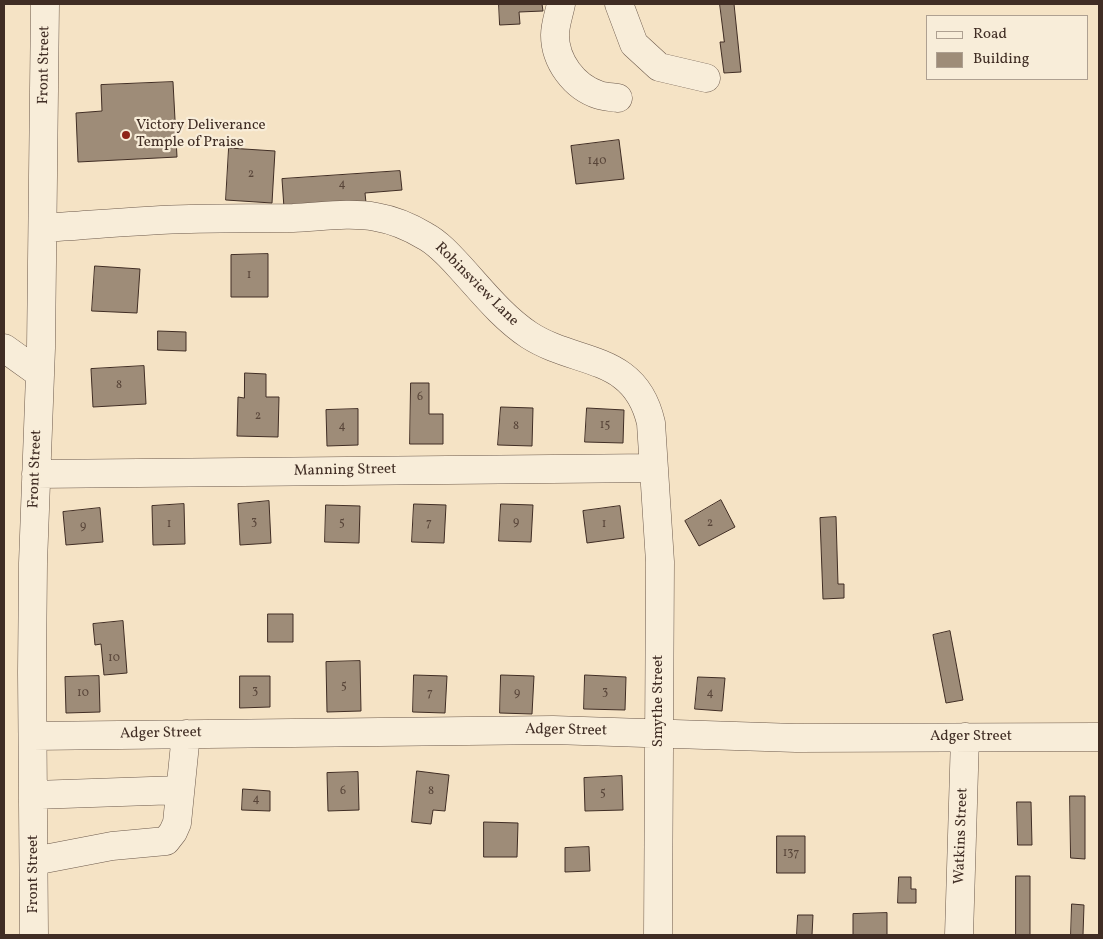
<!DOCTYPE html>
<html>
<head>
<meta charset="utf-8">
<style>
  body { margin:0 }
  #map { position:relative; width:1103px; height:939px; overflow:hidden; background:#f5e3c5; font-family:Vollkorn,serif }
  canvas { display:block }
  .frame { position:absolute; inset:0; border:5px solid #402d24; pointer-events:none }
  .legend { position:absolute; left:926px; top:15px; width:162px; height:65px; box-sizing:border-box; background:#f8edd9; border:1px solid #aea091; margin:0; padding:6px 9px; list-style:none; font-size:15px; color:#402d24 }
  .legend li { display:flex; align-items:center; gap:10px; height:25px }
  .legend b { width:25px; border:1px solid #aea091 }
</style>
</head>
<body>
<div id="map">
<canvas width="1103" height="939"></canvas>
<div class="frame"></div>
<ul class="legend">
<li><b style="height:6px;background:#f8edd9"></b>Road</li>
<li><b style="height:14px;background:#9e8c78"></b>Building</li>
</ul>
</div>
<script>
const ctx = document.querySelector('canvas').getContext('2d');
ctx.lineJoin = 'round';
function paint(path, color) { ctx.fillStyle = color; ctx.fill(path, 'evenodd'); }
function stroke(path, color, width, dash) { ctx.strokeStyle = color; ctx.lineWidth = width; ctx.lineCap = dash ? 'butt' : 'round'; ctx.setLineDash(dash || []); ctx.stroke(path); }
function drawText(font, color, halo, rows, align = 'center') {
  ctx.font = font + ' Vollkorn,serif'; ctx.lineWidth = 4.5; ctx.setLineDash([]); ctx.textBaseline = 'middle'; ctx.strokeStyle = halo; ctx.fillStyle = color; for (const [text, x, y, turn = 0] of rows) {
    ctx.save(); ctx.translate(x, y); ctx.rotate((+turn || 0) * Math.PI / 180); ctx.textAlign = isNaN(turn) ? turn : align; if (halo) ctx.strokeText(text, 0, 0); ctx.fillText(text, 0, 0); ctx.restore();
  }
}
const building = new Path2D(`
  M499,4H542L543,11L519,12L520,24L500,25Z
  M720,4H734L741,72L724,73L720,42H724Z
  M173,82L177,157L78,162L76,113L102,111L101,85Z
  M619,140L624,179L576,184L571,146Z
  M229,148L275,151L272,203L226,200Z
  M400,171L402,190L365,193L366,203L284,208L282,179Z
  M268,254V297H231V255Z
  M95,266L140,269L137,313L92,311Z
  M158,331L186,332V351L158,350Z
  M144,366L146,404L93,407L91,369Z
  M245,373L266,374V397H279L278,437L237,436L238,397L244,398Z
  M411,383H429V414H443V444H410Z
  M501,407L533,408L532,446L498,445Z
  M587,408L624,410L623,443L585,442Z
  M358,409V445L327,446L326,410Z
  M721,500L735,527L699,546L685,521Z
  M269,501L271,543L240,545L238,504Z
  M184,504L185,544L153,545L152,506Z
  M414,504L446,505L444,543L412,542Z
  M501,504L533,505L531,542L499,541Z
  M326,505L360,506L359,543L325,542Z
  M620,506L624,538L587,543L583,511Z
  M100,508L103,542L66,545L63,512Z
  M836,517L838,584H844V598L823,599L820,518Z
  M268,614H293V642H268Z
  M123,621L127,673L104,675L101,644L95,645L93,624Z
  M950,631L963,700L946,703L933,635Z
  M360,661L361,711L327,712L326,662Z
  M414,675L447,676L445,713L413,712Z
  M501,675L534,676L532,714L500,713Z
  M585,675L626,677L625,710L584,709Z
  M99,676L100,712L66,713L65,677Z
  M240,676H270V707L240,708Z
  M698,677L725,678L722,711L695,709Z
  M417,771L449,775L445,811L433,810L431,824L412,822Z
  M358,772L359,810L328,811L327,773Z
  M622,776L623,810L585,811L584,778Z
  M243,789L270,791V811L242,810Z
  M1070,796H1085V859L1071,858Z
  M1017,802H1031L1032,845H1018Z
  M484,822L518,823L517,857H484Z
  M777,836H805V873H777Z
  M589,847L590,871L565,872V848Z
  M1016,876H1030V935H1016Z
  M899,877H911V889H916V903H898Z
  M1072,904L1084,905L1083,935H1071Z
  M887,913V935H853V914Z
  M798,915H813L812,935H797Z`);
paint(building, '#9e8c78');
stroke(building, '#402d24', 1);
const minor = new Path2D(`
  M561,4C559,14 555,25 555,35C555,61 574,87 599,95C605,97 612,97 618,98
  M619,4L634,44L659,67L706,78
  M43,228C92,225 141,220 190,219C225,218 259,218 293,218C320,217 349,212 376,217C394,220 410,227 425,236C438,243 449,255 459,266C481,290 502,317 529,335C577,366 635,353 651,423L660,562L658,935
  M4,348L39,373
  M36,474L654,468
  M33,736L553,730L796,738L1099,737
  M34,795L180,790
  M34,861L112,846L166,841L173,832L177,823L186,734
  M34,935L32,672L33,563L41,348L45,4
  M959,935L965,737`);
stroke(minor, '#6d5a4c', 29);
stroke(minor, '#f8edd9', 28);
for (const [x, y, r, color] of [
  [126,135,5,"#8f2418"]
]) { const dot = new Path2D(); dot.arc(x, y, r, 0, 2 * Math.PI); ctx.fillStyle = color; ctx.fill(dot); stroke(dot, '#f8edd9', 2); }
drawText('12px', '#584539', null, [
  ["140",597,162],
  ["2",251,175],
  ["4",342,185],
  ["1",249,276],
  ["8",119,386],
  ["6",420,398],
  ["2",258,417],
  ["15",605,426],
  ["4",342,427],
  ["8",516,427],
  ["3",254,523],
  ["9",516,523],
  ["5",342,524],
  ["7",429,524],
  ["2",710,524],
  ["1",169,525],
  ["1",604,525],
  ["9",83,527],
  ["10",114,659],
  ["5",344,687],
  ["3",255,692],
  ["3",605,693],
  ["10",83,694],
  ["7",430,694],
  ["9",517,694],
  ["4",710,694],
  ["6",343,792],
  ["8",431,792],
  ["5",603,794],
  ["4",256,800],
  ["137",791,854]
]);
drawText('15px', '#402d24', '#f8edd9', [
  ["Front Street",45,65,-89],
  ["Robinsview Lane",476,285,45],
  ["Front Street",36,469,-88],
  ["Manning Street",345,471,-1],
  ["Smythe Street",659,701,-90],
  ["Adger Street",566,731,1],
  ["Adger Street",161,734,-1],
  ["Adger Street",971,737],
  ["Watkins Street",962,836,-88],
  ["Front Street",34,874,-90]
]);
drawText('15px', '#402d24', '#f8edd9', [
  ["Victory Deliverance",136,126],
  ["Temple of Praise",136,143]
], 'left');
</script>
</body>
</html>
